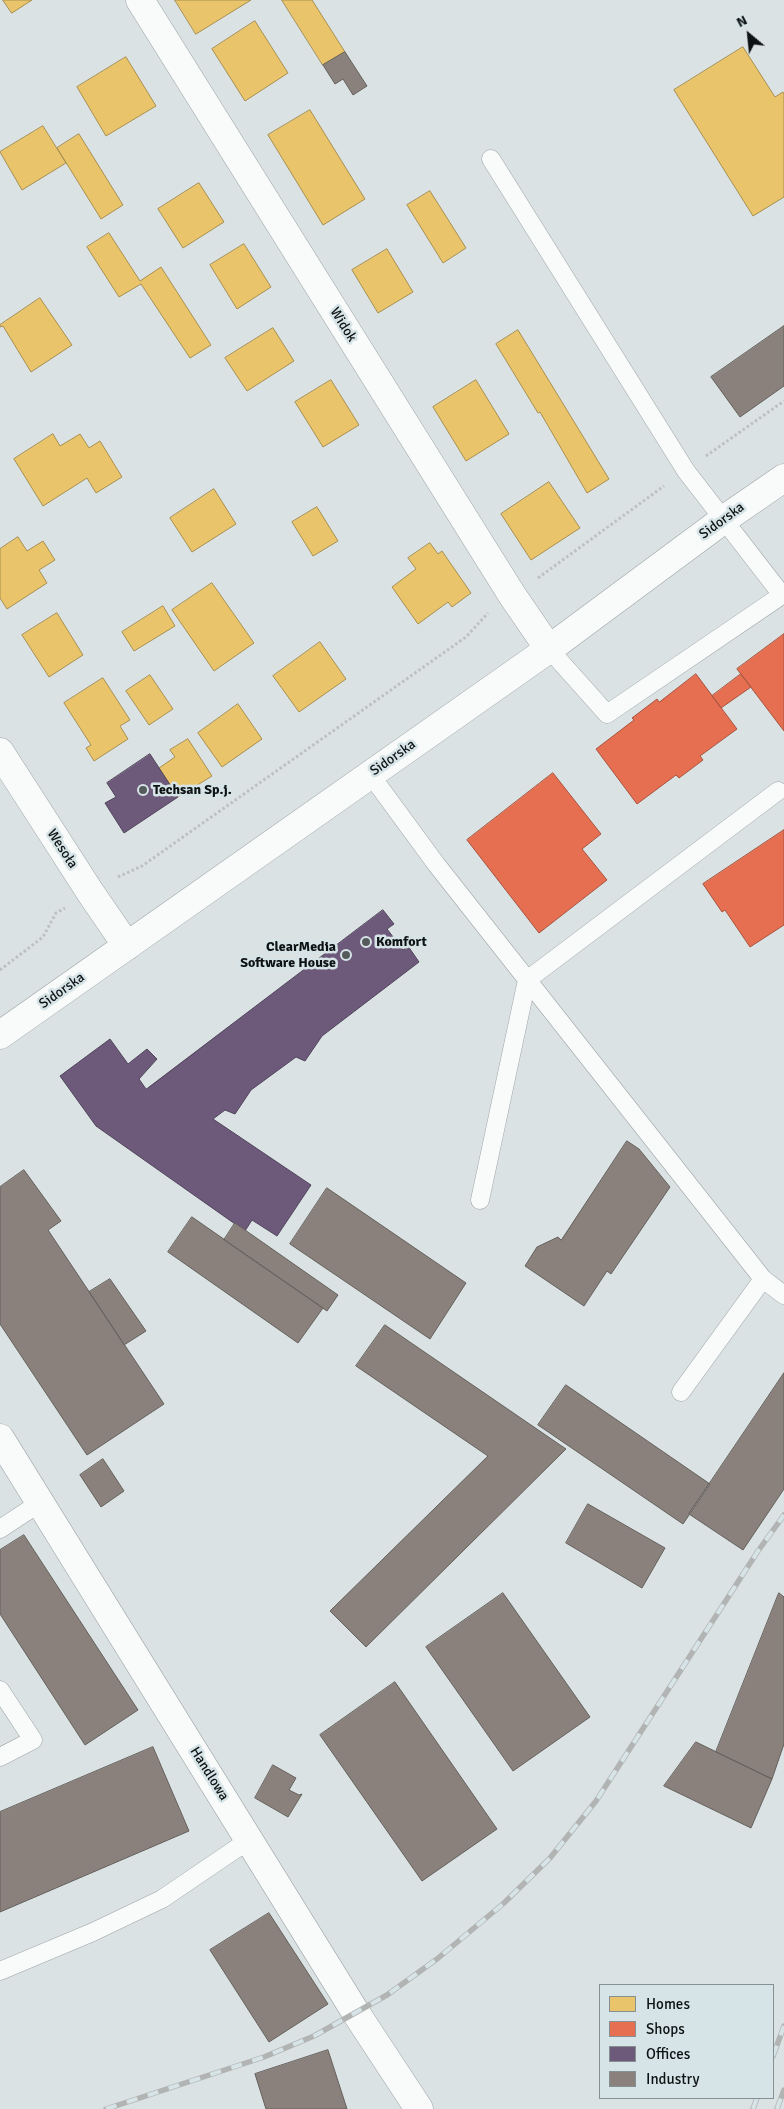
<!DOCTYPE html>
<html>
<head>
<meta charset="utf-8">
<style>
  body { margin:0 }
  #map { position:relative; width:784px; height:2109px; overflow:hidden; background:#dae2e4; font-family:Signika,sans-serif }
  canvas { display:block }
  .legend { position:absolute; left:599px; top:1984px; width:175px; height:115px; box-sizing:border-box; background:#d7e4e7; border:1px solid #869092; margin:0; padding:6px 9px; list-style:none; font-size:15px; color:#0d1213 }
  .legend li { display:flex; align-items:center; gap:10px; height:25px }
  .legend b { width:25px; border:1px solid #869092 }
  .north { position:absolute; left:724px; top:10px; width:50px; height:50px; -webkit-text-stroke:4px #d7e4e7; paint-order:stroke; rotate:332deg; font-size:14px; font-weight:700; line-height:20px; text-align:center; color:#0d1213 }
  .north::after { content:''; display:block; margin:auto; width:18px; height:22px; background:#0d1213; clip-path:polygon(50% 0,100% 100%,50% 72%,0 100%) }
</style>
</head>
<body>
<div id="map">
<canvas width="784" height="2109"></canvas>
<ul class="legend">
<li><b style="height:14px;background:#e9c46a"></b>Homes</li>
<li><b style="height:14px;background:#e76f51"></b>Shops</li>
<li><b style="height:14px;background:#6d597a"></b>Offices</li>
<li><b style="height:14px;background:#8a817c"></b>Industry</li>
</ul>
<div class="north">N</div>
</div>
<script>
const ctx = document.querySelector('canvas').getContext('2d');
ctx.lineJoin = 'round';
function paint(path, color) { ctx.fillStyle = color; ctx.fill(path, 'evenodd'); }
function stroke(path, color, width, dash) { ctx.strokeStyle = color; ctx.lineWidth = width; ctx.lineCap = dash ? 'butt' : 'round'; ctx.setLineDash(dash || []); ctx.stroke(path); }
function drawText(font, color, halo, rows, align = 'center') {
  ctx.font = font + ' Signika,sans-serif'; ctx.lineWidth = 5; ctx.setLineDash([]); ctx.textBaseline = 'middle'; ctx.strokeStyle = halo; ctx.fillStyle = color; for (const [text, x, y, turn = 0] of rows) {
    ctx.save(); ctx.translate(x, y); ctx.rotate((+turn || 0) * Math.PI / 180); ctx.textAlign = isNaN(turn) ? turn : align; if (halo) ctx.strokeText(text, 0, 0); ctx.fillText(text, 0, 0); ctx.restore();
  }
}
const homes = new Path2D(`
  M3,0H32L12,13Z
  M175,0H251L196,34Z
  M282,0H312L345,52L323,65Z
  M255,21L288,73L245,101L212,49Z
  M743,47L775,97L783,92L784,94V197L753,216L674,90Z
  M126,57L156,106L106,136L77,87Z
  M310,110L365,199L323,225L268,135Z
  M43,126L66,163L22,190L0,152Z
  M79,134L123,205L101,219L57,148Z
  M199,183L224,222L183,248L158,209Z
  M430,191L466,248L443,263L407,205Z
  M109,233L140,281L161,267L211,345L190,358L141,284L119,297L87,247Z
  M244,244L271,287L237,309L210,265Z
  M387,249L413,292L378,313L352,270Z
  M40,298L72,345L31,372L3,326L0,327V325Z
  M273,328L294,361L247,391L225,358Z
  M518,330L609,479L587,493L540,412L538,413L496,344Z
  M331,380L359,425L323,447L295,402Z
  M476,380L509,434L466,461L433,407Z
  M53,434L60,446L80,434L89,448L100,441L122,477L96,493L87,478L43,506L14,459Z
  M549,482L580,528L531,560L501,514Z
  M214,489L236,524L192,552L170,518Z
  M317,507L338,541L313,556L292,522Z
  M18,537L27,551L43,541L55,560L39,570L47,583L7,609L0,598V549Z
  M430,543L438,554L442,551L471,593L452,607L448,602L418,624L392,587L416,569L408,558Z
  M212,583L254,643L214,671L172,610Z
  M163,606L175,626L134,651L122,632Z
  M57,613L83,655L49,677L22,635Z
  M320,642L346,679L299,712L273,676Z
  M150,675L173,709L149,725L126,691Z
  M103,678L130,720L120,726L128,739L94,761L86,748L91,745L64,703Z
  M238,704L262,739L222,767L198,733Z
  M188,739L212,776L178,797L159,768L175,757L170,750Z`);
paint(homes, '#e9c46a');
stroke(homes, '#a78f50', 1);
const shops = new Path2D(`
  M784,634V731L737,669Z
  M696,674L737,729L700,756L703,760L679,778L676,775L637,804L596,749L634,720L632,718L657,699L659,702Z
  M741,674L751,687L721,708L712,696Z
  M553,773L601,834L582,849L607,880L539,933L467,840Z
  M784,830V925L750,947L725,910L722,912L703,884Z`);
paint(shops, '#e76f51');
stroke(shops, '#a6533e', 1);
const offices = new Path2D(`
  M150,754L178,797L124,833L105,803L116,797L107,783Z
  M383,910L394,924L387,929L403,950L408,946L419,962L322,1036L305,1061L296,1057L251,1090L235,1114L225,1110L213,1119L311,1185L277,1236L252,1220L245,1231L96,1126L60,1076L110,1039L128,1064L147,1049L157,1059L139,1079L146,1089Z`);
paint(offices, '#6d597a');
stroke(offices, '#50445b', 1);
const industry = new Path2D(`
  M345,52L367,86L353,95L343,79L335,84L323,65Z
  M784,326V386L740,417L711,377Z
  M627,1141L639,1149L670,1187L611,1274L607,1271L584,1306L525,1266L537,1247L558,1237L561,1240Z
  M24,1170L61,1221L48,1230L164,1404L87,1455L0,1324V1187Z
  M327,1188L466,1283L430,1339L290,1244Z
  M192,1217L323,1308L298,1343L168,1252Z
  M235,1223L338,1295L327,1311L224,1240Z
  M110,1279L146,1331L124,1345L89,1292Z
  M385,1325L566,1449L366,1647L330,1611L488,1456L356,1366Z
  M784,1373V1489L743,1550L689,1514Z
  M566,1385L710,1484L683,1524L538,1425Z
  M103,1459L124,1491L101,1507L80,1475Z
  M588,1504L665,1548L642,1588L566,1543Z
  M24,1535L138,1710L85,1745L0,1614V1550Z
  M503,1593L590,1717L513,1771L426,1647Z
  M779,1593L784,1597V1744L772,1779L716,1752Z
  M395,1682L497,1829L422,1881L320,1735Z
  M696,1742L772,1779L751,1828L664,1786Z
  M153,1747L189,1831L0,1912V1812Z
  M273,1765L296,1778L289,1790L299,1795L302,1794L288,1817L255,1798Z
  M269,1913L328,2004L269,2042L210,1950Z
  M328,2050L347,2109H266L255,2074Z`);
paint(industry, '#8a817c');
stroke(industry, '#64605c', 1);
const service = new Path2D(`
  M491,159L686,471L782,595L607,714L549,649
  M370,774L436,864L763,1279L784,1295
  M480,1200L527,980L778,791
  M681,1392L763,1279
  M0,1529L41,1502
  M0,1690L33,1740L0,1757
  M0,1971L93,1932L162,1899L249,1840`);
const minor = new Path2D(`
  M140,0L512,595L549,649
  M0,752L90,892L127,946
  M0,1438L356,2013L419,2109`);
const tertiary = new Path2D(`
  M0,1035L549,649L723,520L784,478`);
stroke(service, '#9ea3a4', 19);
stroke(minor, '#9ea3a4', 29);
stroke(tertiary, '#9ea3a4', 29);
stroke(new Path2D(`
  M706,456L784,401
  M538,578L664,486
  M118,877L142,866L159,854L466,637L488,613
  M0,970L43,937L56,913L65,908`), '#bec0c0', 3, [2.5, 2.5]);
stroke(service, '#f9fbfb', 18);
stroke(minor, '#f9fbfb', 28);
stroke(tertiary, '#f9fbfb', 28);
const rail = new Path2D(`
  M773,2056L784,2026
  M106,2109L264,2057L314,2036L387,1995L437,1959L504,1903L550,1858L596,1801L758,1551L784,1515
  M753,2109L757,2098
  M777,2109L784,2090`);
stroke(rail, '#b2b4b4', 5.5);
stroke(rail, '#d7e4e7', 4, [11]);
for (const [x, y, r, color] of [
  [143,790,5,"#555b5c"],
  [366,942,5,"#555b5c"],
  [346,955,5,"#555b5c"]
]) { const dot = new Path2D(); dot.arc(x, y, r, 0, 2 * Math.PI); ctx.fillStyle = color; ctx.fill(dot); stroke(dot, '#d7e4e7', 2); }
drawText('14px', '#0d1213', '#d7e4e7', [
  ["Widok",343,325,58],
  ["Sidorska",722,521,-36],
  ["Sidorska",393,758,-35],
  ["Wesoła",62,849,57],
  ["Sidorska",62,991,-35],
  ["Handlowa",209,1774,58]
]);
drawText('bold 14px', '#0d1213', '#d7e4e7', [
  ["Techsan Sp.j.",153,790],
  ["Komfort",376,942],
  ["ClearMedia",336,947,"right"],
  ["Software House",336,963,"right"]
], 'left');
</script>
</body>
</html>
